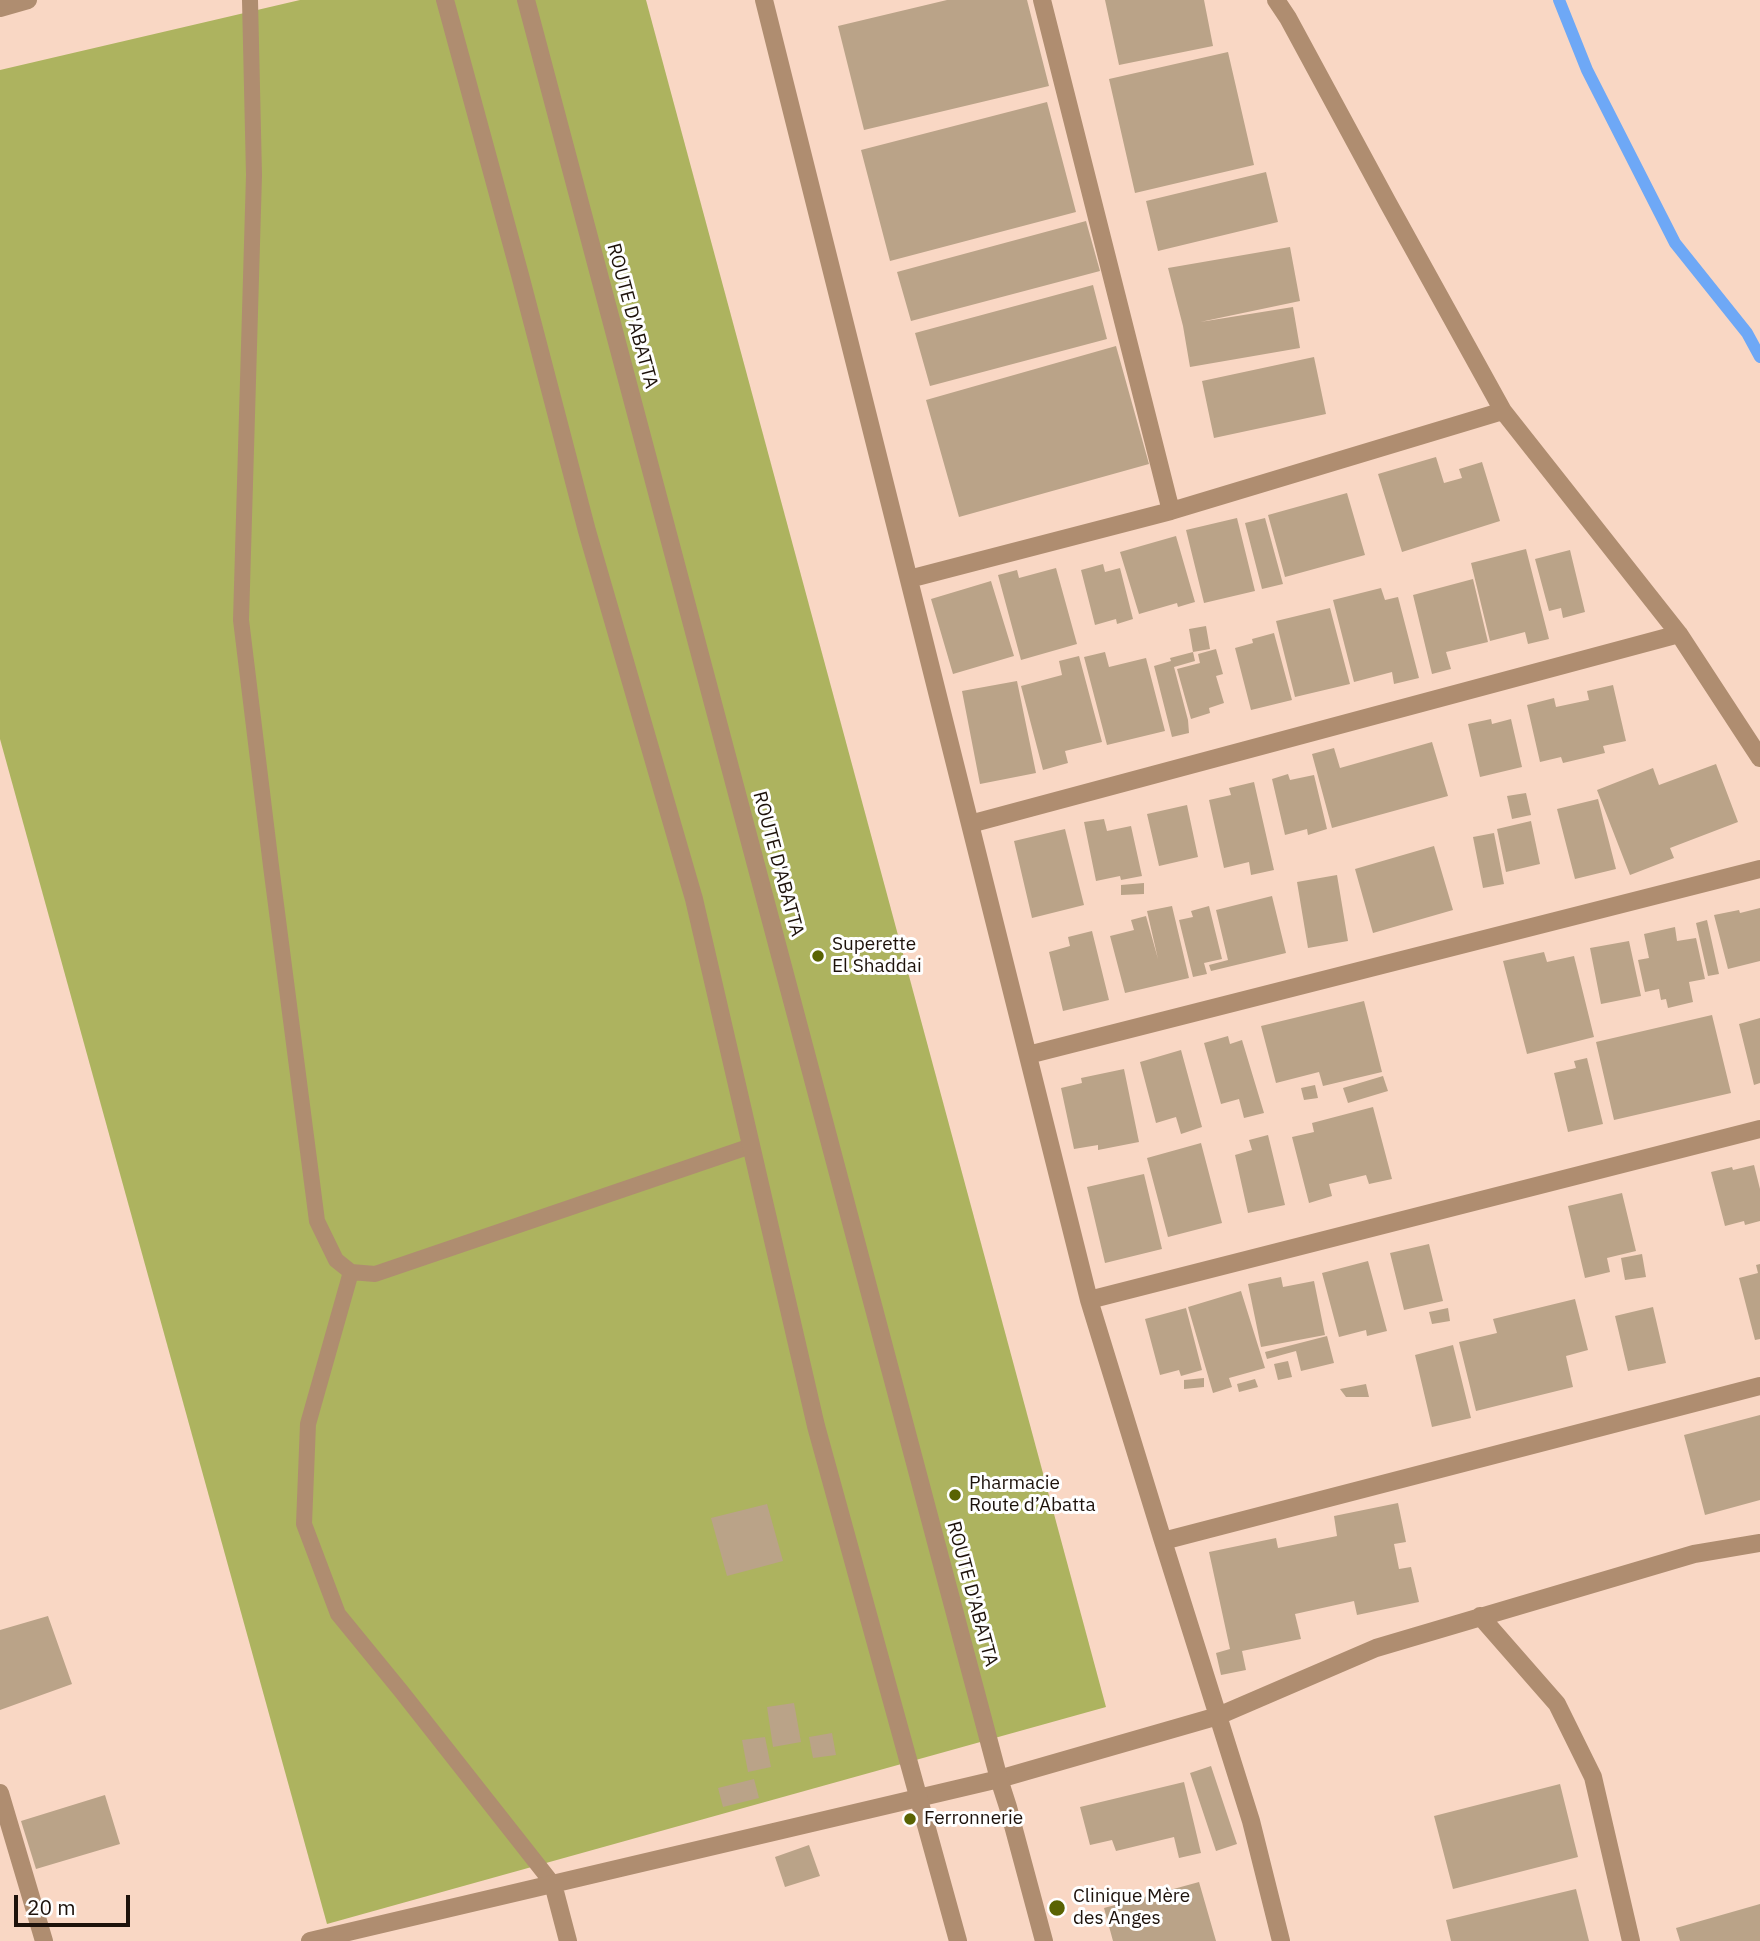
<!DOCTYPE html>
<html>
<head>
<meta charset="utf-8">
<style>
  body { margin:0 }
  #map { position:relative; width:1760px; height:1941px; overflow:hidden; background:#f9d7c4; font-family:"IBM Plex Sans",sans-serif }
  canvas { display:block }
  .scale { position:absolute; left:14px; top:1895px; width:116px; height:32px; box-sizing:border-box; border:4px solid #1d120b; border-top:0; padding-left:9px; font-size:21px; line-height:24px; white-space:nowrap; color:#1d120b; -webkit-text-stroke:5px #fff; paint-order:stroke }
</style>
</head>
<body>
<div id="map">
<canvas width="1760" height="1941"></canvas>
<div class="scale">20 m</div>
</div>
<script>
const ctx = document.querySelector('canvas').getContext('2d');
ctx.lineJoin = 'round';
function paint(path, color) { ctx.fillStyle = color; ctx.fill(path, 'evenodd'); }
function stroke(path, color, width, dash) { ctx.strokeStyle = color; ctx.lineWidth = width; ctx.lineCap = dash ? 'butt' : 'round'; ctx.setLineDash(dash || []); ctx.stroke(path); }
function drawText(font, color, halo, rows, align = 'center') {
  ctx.font = font + ' "IBM Plex Sans",sans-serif'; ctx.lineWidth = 6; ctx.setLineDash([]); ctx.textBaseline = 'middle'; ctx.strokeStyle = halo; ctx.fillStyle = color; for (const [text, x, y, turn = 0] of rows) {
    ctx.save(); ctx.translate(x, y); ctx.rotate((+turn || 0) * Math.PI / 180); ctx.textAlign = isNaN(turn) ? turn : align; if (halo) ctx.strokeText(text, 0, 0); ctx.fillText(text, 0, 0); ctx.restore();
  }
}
paint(new Path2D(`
  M300,0H646L1106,1707L327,1924L0,739V70Z`), '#adb35f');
stroke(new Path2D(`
  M1559,0L1587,70L1675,243L1747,333L1760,357`), '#6ea8f6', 12);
paint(new Path2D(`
  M947,0H1027L1049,86L864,130L838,26Z
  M1105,0H1204L1213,46L1119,65Z
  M1228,52L1254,165L1135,193L1109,79Z
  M1047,102L1076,212L890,261L861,150Z
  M1266,172L1278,222L1158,251L1146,201Z
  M1086,221L1100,271L911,321L897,272Z
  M1290,247L1300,301L1200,322L1293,307L1300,348L1190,367L1183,326L1168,268Z
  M1093,285L1107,339L930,386L915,333Z
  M1116,346L1149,464L959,517L926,400Z
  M1314,357L1326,414L1214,438L1202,381Z
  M1436,457L1444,483L1462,478L1459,469L1482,462L1500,521L1402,552L1378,474Z
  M1347,493L1365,555L1285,577L1268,515Z
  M1237,518L1255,591L1204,603L1186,530Z
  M1265,518L1283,584L1262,589L1245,523Z
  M1176,536L1195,602L1178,607L1177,603L1139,614L1120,552Z
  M1526,549L1549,639L1528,644L1525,632L1490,641L1471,563Z
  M1570,550L1585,612L1563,618L1561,608L1549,611L1535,559Z
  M1103,564L1105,572L1120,568L1133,619L1117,624L1116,619L1095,625L1081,570Z
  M1056,568L1077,644L1021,660L998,575L1017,570L1019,578Z
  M1473,579L1488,642L1446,652L1451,669L1432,674L1413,595Z
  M991,581L1014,656L953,674L931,599Z
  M1381,588L1385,600L1398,597L1419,678L1394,684L1392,672L1354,682L1333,600Z
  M1330,608L1350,684L1295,697L1276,621Z
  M1206,626L1210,649L1193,652L1195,661L1174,667L1188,720L1189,733L1172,737L1154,666L1171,661L1170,658L1193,652L1189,629Z
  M1274,633L1292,700L1251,710L1235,648L1253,643L1252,639Z
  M1216,649L1223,674L1216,676L1224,703L1209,708L1210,713L1191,719L1177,669L1200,663L1198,654Z
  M1105,652L1109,667L1146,658L1165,731L1107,745L1084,657Z
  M1079,656L1102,742L1065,751L1068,763L1043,770L1021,686L1062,675L1059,661Z
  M1017,681L1036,773L980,784L962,691Z
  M1613,685L1626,741L1603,746L1605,753L1563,763L1561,757L1540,762L1527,705L1554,698L1556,707L1589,700L1587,691Z
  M1491,719L1492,724L1511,719L1522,767L1480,777L1468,724Z
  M1432,742L1448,796L1332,828L1312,754L1334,748L1340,768Z
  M1716,764L1738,822L1670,848L1674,858L1630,875L1597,790L1653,768L1659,785Z
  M1288,774L1290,780L1314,775L1327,829L1308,835L1307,829L1285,835L1272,779Z
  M1254,782L1274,870L1251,875L1249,862L1224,868L1209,800L1231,795L1229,788Z
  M1526,793L1531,815L1512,819L1507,796Z
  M1598,799L1616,869L1575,879L1557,809Z
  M1187,805L1198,857L1159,866L1147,814Z
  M1104,819L1107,831L1131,826L1142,876L1121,880L1120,876L1096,881L1084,822Z
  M1531,821L1540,864L1506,872L1497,829Z
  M1065,829L1084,905L1032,918L1014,841Z
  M1494,833L1504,884L1483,888L1473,837Z
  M1434,846L1453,910L1373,933L1355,869Z
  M1337,875L1348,941L1308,948L1297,882Z
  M1144,883V894L1121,895V885Z
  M1272,896L1286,953L1211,971L1209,965L1228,960L1216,910Z
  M1172,906L1189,978L1125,993L1110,936L1134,930L1131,920L1146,916L1158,959L1147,911Z
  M1209,906L1222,959L1204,963L1207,974L1193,977L1179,920L1193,917L1191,911Z
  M1760,908V961L1728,969L1714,915L1739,910L1740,913Z
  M1707,920L1719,974L1708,976L1696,923Z
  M1675,927L1677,941L1696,938L1705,979L1689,982L1693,1002L1668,1008L1666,999L1661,1000L1659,989L1645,992L1638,960L1649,958L1644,934Z
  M1092,931L1109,1000L1063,1011L1049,952L1070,946L1068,937Z
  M1629,941L1641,996L1601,1004L1590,948Z
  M1544,952L1547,962L1574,956L1594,1037L1527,1054L1503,961Z
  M1364,1001L1382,1072L1323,1086L1319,1072L1276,1083L1261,1026Z
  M1712,1015L1731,1093L1614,1120L1596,1042Z
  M1760,1018V1083L1754,1085L1739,1024Z
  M1228,1036L1230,1044L1242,1040L1264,1113L1244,1118L1239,1099L1221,1104L1204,1043Z
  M1181,1050L1202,1127L1181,1134L1176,1117L1156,1123L1140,1062Z
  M1587,1058L1603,1124L1568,1132L1554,1073L1576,1068L1574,1061Z
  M1124,1069L1139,1142L1098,1150V1145L1074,1149L1061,1088L1082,1083L1081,1078Z
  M1383,1076L1388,1091L1348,1103L1343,1088Z
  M1315,1085L1318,1098L1304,1100L1301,1088Z
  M1373,1107L1392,1179L1369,1184L1366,1175L1329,1184L1332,1196L1309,1203L1292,1137L1314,1132L1312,1123Z
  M1268,1135L1285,1205L1248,1213L1235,1155L1252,1150L1249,1140Z
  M1201,1143L1222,1223L1168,1237L1147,1158Z
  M1754,1165L1760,1189V1221L1745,1225L1744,1221L1725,1226L1711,1172L1732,1167L1733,1170Z
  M1144,1174L1162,1249L1105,1263L1087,1187Z
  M1622,1193L1636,1251L1607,1258L1610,1272L1585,1278L1568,1206Z
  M1429,1244L1443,1301L1404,1310L1390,1253Z
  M1642,1254L1646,1277L1625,1280L1621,1258Z
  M1368,1261L1387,1331L1367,1336L1366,1330L1339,1337L1322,1273Z
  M1760,1264V1339L1755,1340L1739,1278L1758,1273L1756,1265Z
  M1281,1277L1283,1287L1314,1281L1325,1335L1261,1347L1248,1284Z
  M1241,1291L1265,1368L1229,1378L1232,1387L1213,1393L1188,1307Z
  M1575,1299L1588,1350L1566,1356L1573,1387L1476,1411L1459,1342L1497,1333L1493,1319Z
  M1653,1307L1666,1363L1628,1371L1615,1316Z
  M1186,1308L1202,1370L1181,1376L1179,1370L1160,1375L1145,1319Z
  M1448,1308L1450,1321L1432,1324L1429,1312Z
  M1327,1336L1334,1363L1301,1371L1296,1351L1267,1359L1265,1352Z
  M1453,1345L1471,1418L1432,1427L1415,1355Z
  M1288,1361L1292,1377L1278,1380L1274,1364Z
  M1204,1378V1387L1184,1389V1380Z
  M1255,1379L1258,1387L1239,1392L1237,1384Z
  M1366,1384L1369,1397H1346L1340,1389Z
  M1760,1415V1500L1705,1515L1684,1435Z
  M1398,1503L1406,1542L1394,1544L1399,1569L1411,1567L1419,1602L1357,1615L1354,1601L1295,1614L1301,1639L1242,1651L1246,1670L1221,1675L1216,1653L1230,1649L1209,1552L1276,1538L1278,1548L1337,1536L1334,1516Z
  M767,1504L783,1561L727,1576L711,1518Z
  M48,1616L72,1684L0,1710V1630Z
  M794,1703L801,1742L773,1747L767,1707Z
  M832,1733L836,1755L813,1758L809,1737Z
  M765,1737L771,1767L748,1772L742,1740Z
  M1211,1766L1237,1844L1216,1851L1190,1773Z
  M754,1779L759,1798L723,1807L718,1788Z
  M1184,1782L1201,1853L1179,1858L1174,1837L1116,1851L1112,1840L1090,1845L1080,1807Z
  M1560,1784L1578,1857L1453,1889L1434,1816Z
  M105,1795L120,1844L36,1869L21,1821Z
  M809,1845L820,1876L785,1887L775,1857Z
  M1199,1882L1216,1941H1113L1104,1908Z
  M1576,1889L1589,1941H1451L1446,1920Z
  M1760,1904V1941H1680L1676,1928Z`), '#baa388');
stroke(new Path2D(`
  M250,0L254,175L241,620L271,866L317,1221L336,1260L351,1272L375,1274L751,1146
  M351,1272L308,1424L304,1524L338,1614L401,1691L553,1884`), '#af8d70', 16);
stroke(new Path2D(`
  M764,0L1089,1300L1163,1541L1760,1386
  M1042,0L1171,511
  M1276,0L1288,18L1388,203L1503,411L1679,634L1760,758
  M0,8L28,0
  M909,579L1171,511L1503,411
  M970,824L1679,634
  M1028,1055L1760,869
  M1089,1300L1760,1129
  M1163,1541L1251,1821L1281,1941
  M1480,1616L1557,1704L1593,1777L1631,1941
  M0,1793L44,1941
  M553,1884L568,1941
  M310,1941L999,1779L1218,1716L1376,1648L1694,1554L1760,1543`), '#af8d70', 18);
stroke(new Path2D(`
  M445,0L520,275L587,531L694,899L816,1426L958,1941
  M526,0L999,1779L1008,1807L1044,1941`), '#af8d70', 18);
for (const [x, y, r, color] of [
  [818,956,7,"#596303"],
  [955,1495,7,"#596303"],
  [910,1819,7,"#596303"],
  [1057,1908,9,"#596303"]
]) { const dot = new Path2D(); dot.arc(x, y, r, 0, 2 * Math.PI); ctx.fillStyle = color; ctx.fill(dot); stroke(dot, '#fff', 2.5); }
drawText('19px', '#1d120b', '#fff', [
  ["ROUTE D'ABATTA",632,316,75],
  ["ROUTE D'ABATTA",778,864,75],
  ["ROUTE D'ABATTA",972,1594,75]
]);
drawText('19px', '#1d120b', '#fff', [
  ["Superette",832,945],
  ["El Shaddai",832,967],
  ["Pharmacie",969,1484],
  ["Route d’Abatta",969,1506],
  ["Ferronnerie",924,1819],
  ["Clinique Mère",1073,1897],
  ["des Anges",1073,1919]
], 'left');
</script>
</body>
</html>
